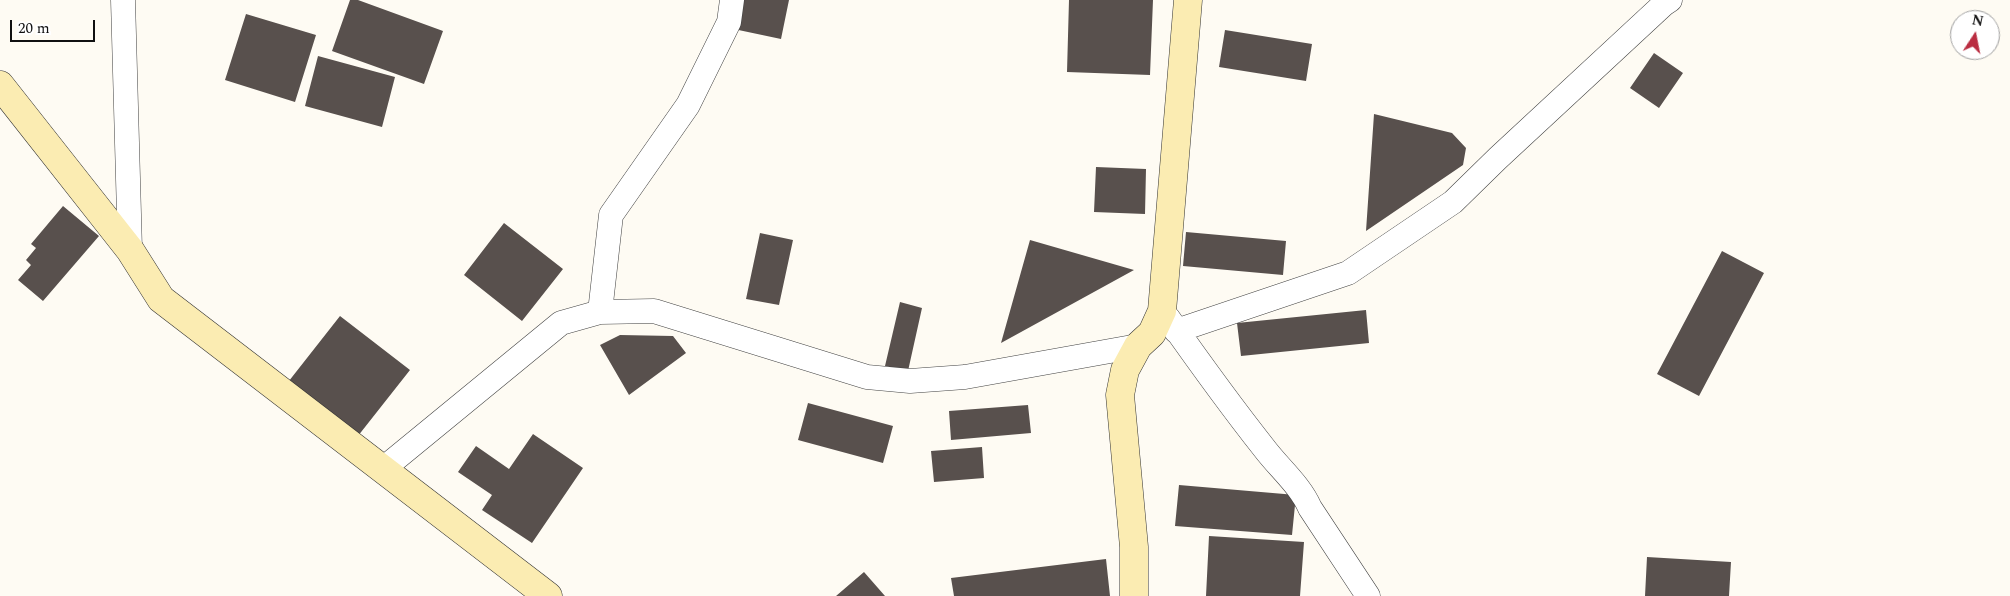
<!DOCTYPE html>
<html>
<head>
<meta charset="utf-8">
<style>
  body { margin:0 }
  #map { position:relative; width:2010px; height:596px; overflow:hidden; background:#fefbf3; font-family:Spectral,serif }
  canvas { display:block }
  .north { position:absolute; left:1950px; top:10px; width:50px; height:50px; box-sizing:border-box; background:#fff; border:1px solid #9f9f9f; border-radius:50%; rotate:11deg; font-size:14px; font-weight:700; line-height:20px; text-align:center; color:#101010 }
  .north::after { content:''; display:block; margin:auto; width:18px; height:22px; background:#ba2d41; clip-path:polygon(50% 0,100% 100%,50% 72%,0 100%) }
  .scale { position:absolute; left:10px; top:20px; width:85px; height:22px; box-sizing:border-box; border:2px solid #101010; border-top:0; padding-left:6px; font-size:15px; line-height:18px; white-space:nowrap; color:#101010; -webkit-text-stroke:4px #fff; paint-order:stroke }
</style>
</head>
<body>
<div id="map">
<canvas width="2010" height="596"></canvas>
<div class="north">N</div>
<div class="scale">20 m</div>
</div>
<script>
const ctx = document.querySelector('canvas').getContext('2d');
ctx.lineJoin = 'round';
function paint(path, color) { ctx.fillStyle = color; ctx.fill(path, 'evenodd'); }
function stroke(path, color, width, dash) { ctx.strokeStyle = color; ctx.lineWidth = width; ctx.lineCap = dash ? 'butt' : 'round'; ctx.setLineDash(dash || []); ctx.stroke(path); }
paint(new Path2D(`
  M350,0H358L443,31L424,84L332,51Z
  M734,0H789L781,39L729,28Z
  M1069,0H1153L1150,75L1067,72Z
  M246,14L316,35L295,102L225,80Z
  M1225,30L1312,44L1306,81L1219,67Z
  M1654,53L1683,73L1659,108L1630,88Z
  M318,56L395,77L382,127L305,106Z
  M1374,114L1452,133L1466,148L1463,165L1366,231Z
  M1096,167L1146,169L1145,214L1094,212Z
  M63,206L99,236L43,301L18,280L31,265L26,260L36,248L31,244Z
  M504,223L563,269L522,321L464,275Z
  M1186,232L1286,241L1283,275L1183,266Z
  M760,233L793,240L779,305L746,299Z
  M1030,240L1134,270L1001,343Z
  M1722,251L1764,273L1699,396L1657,374Z
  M900,302L922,308L908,371L885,366Z
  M1366,310L1369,343L1241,356L1237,323Z
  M340,316L410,370L354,441L285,386Z
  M620,335L673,336L686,353L629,395L600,345Z
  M808,403L893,426L883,463L798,440Z
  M1028,405L1031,433L951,440L949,411Z
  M533,434L583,468L532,543L482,510L492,495L458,472L476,446L509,469Z
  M982,447L984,478L934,482L931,451Z
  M1179,485L1296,495L1292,535L1175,526Z
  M1209,536L1304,542L1300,596H1206Z
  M1647,557L1731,562L1729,596H1645Z
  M1106,559L1110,596H954L951,578Z
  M864,572L885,596H836Z`), '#58504d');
const street = new Path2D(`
  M123,0L130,250
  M600,312L611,215L688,105L729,22L732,0
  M1168,318C1199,362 1230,405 1264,448C1279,468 1300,485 1310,508L1368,596
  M1176,331L1348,273L1453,202L1498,158L1664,4L1670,0
  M383,469L561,323L600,312L654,311L867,377L910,381L965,377L1138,346`);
const secondary = new Path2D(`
  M0,85L130,250L161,299L548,596
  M1134,596V547L1120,395L1125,370L1138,346L1152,333L1162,311L1188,0`);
stroke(street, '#434343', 25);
stroke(secondary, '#323232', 29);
stroke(street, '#fff', 24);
stroke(secondary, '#fbecb2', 28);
</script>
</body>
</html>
